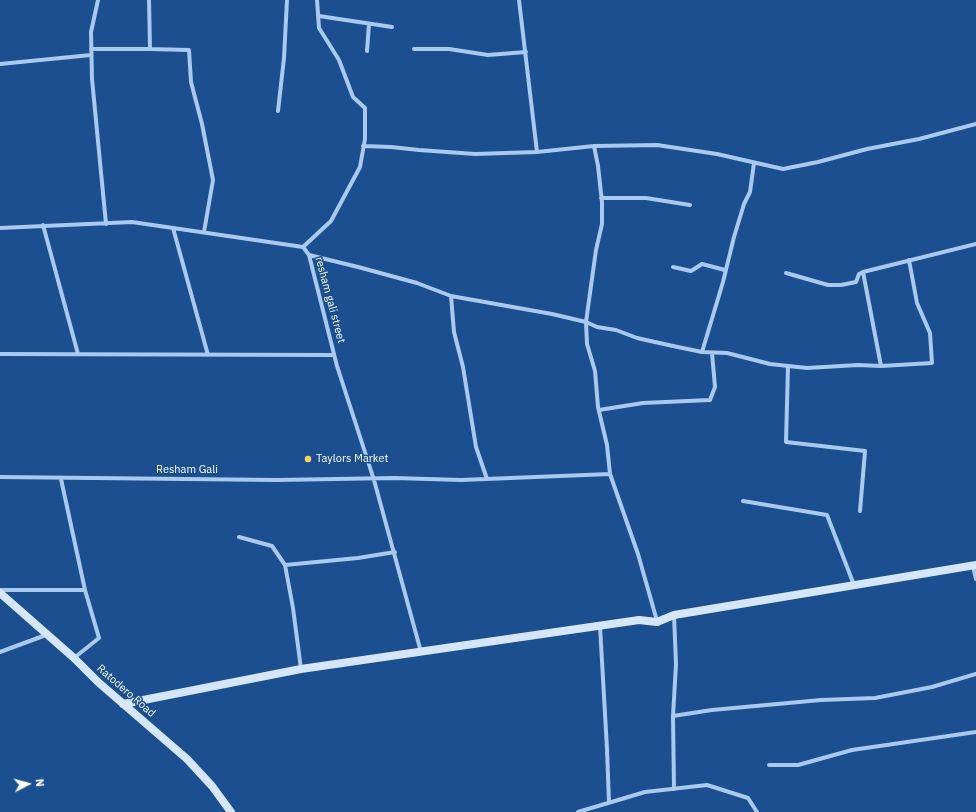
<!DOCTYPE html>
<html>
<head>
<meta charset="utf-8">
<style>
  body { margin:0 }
  #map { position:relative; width:976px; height:812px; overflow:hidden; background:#1b4f8f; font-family:"IBM Plex Sans",sans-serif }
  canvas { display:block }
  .north { position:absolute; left:8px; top:764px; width:40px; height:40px; -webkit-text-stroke:3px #1b4f8f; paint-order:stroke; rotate:84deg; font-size:11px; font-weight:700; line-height:16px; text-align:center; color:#fff }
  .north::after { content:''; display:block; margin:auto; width:14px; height:18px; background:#fff; clip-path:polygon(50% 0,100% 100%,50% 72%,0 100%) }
</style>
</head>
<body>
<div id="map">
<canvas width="976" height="812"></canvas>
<div class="north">N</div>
</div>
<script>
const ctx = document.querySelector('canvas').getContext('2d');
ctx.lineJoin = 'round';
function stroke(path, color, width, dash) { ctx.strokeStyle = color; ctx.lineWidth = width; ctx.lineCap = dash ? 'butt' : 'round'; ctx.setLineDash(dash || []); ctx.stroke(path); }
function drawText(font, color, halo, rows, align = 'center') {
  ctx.font = font + ' "IBM Plex Sans",sans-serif'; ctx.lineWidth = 3; ctx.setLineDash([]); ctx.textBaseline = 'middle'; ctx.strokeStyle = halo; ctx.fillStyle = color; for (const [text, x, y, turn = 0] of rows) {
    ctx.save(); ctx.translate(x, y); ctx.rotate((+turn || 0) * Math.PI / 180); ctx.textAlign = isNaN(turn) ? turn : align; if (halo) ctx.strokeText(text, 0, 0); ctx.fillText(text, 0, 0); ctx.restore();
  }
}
stroke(new Path2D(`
  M98,0L91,32L92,79L106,224
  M149,0L150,49L189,50L191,82L202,124L213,180L204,232
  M519,0L537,152
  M319,16L392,27
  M91,49H150
  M414,49H449L488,55L526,52
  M367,51L369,24
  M0,64L91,55
  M278,111L284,58L287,0
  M363,146L391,147L419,150L475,154L537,152L594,146L657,145L717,154L783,169L818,162L867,149L919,139L976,124
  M594,146L598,166L602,202V224L596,250L586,322L587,344L595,371L598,407L607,445L610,474L638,554L657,621
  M601,198H646L690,205
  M43,225L78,354
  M0,228L132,222L303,247L309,255L337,366L374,480L421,652
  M173,228L208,355
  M303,247L331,221L360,167L365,139V108L353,97L339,60L319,28L317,0
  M309,255L358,267L417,283L451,296L552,314L586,322L597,327L616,330L637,338L673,346L702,352L727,353L770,364L807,368L858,365L881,366L932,363L930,333L917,303L909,260
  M673,267L691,271L702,264L725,270
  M863,272L881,366
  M786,273L828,285H841L856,282L859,274L863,272L976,244
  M451,296L454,332L463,367L476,447L487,479
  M702,352L723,282L734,237L744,204L750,192L754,163
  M0,354L334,355
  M788,366L786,442L865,451L860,511
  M599,410L643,403L710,400L715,387L712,353
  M0,477L277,480L395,478L461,480L610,474
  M743,501L827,515L854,585
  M239,537L272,546L285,565L293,608L301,669
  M285,565L358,558L395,552
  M973,566L976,579
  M0,590H85L61,479
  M600,626L607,749L609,803
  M0,652L46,635
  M74,658L99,638L85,590
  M673,716L676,664L674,615
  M769,765H798L852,750L976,732
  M674,789L673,716L712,710L821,700L875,698L932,687L976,674
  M578,812L645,792L707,785L748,798L757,812`), '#a9c9ee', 4);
stroke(new Path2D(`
  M0,593L74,658L98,682L187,759L212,786L231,812
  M123,704L301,669L639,620L657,622L674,615L976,565`), '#d6e6fa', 8);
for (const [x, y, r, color] of [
  [308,459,4,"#ffd166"]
]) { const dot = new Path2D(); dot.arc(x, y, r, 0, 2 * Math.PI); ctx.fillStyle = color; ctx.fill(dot); stroke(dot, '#1b4f8f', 1.5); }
drawText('11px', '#fff', '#1b4f8f', [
  ["resham gali street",330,300,75],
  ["Resham Gali",187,470],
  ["Ratodero Road",126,691,41]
]);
drawText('11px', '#fff', '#1b4f8f', [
  ["Taylors Market",316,459]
], 'left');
</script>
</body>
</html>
